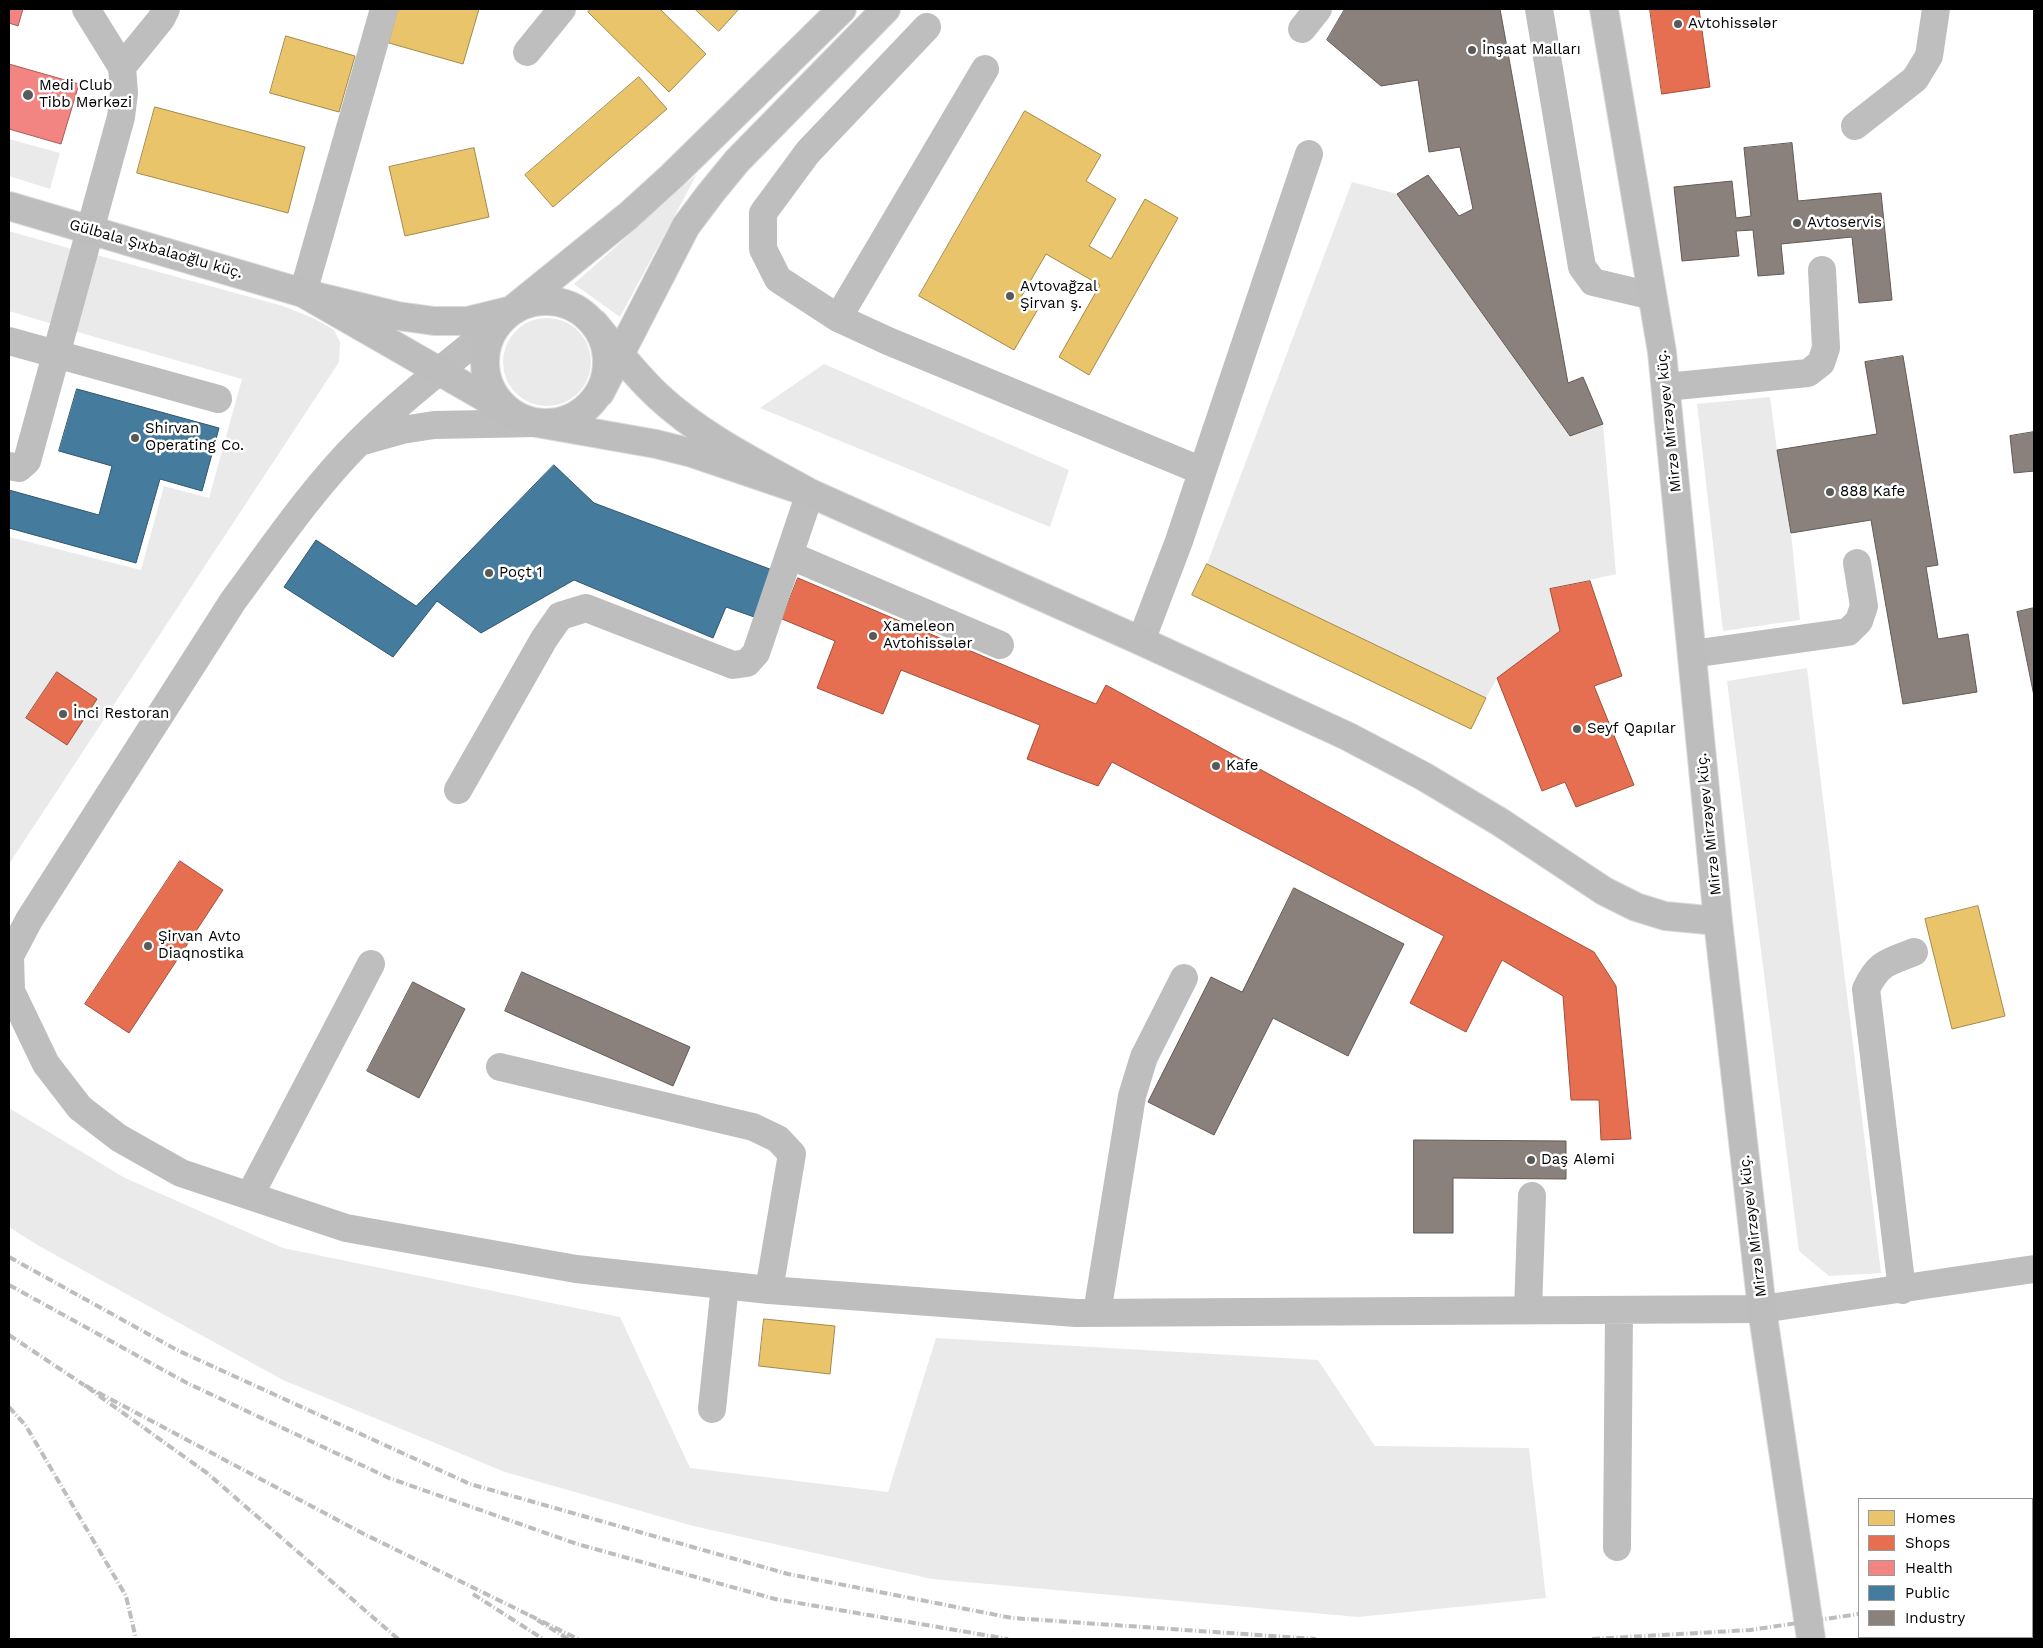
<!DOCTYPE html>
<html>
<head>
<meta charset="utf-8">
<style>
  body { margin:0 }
  #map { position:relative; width:2043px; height:1648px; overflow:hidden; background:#fff; font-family:"Work Sans",sans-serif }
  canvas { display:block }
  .frame { position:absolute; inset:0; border:10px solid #000; pointer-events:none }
  .legend { position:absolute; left:1858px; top:1498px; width:175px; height:140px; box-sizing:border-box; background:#fff; border:1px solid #999; margin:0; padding:6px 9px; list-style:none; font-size:15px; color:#000 }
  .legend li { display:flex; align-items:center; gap:10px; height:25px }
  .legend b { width:25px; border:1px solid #999 }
</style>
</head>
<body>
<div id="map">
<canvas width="2043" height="1648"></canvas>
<div class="frame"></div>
<ul class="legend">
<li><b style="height:14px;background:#e9c46a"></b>Homes</li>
<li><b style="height:14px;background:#e76f51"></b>Shops</li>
<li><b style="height:14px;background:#f28482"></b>Health</li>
<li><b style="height:14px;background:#457b9d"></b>Public</li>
<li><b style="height:14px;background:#8a817c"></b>Industry</li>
</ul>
</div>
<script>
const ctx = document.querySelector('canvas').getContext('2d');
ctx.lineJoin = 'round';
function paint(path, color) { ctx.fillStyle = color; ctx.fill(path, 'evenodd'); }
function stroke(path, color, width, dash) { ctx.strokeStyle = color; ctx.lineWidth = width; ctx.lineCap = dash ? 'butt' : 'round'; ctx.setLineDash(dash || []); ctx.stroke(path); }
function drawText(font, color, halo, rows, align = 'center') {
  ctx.font = font + ' "Work Sans",sans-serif'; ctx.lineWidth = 5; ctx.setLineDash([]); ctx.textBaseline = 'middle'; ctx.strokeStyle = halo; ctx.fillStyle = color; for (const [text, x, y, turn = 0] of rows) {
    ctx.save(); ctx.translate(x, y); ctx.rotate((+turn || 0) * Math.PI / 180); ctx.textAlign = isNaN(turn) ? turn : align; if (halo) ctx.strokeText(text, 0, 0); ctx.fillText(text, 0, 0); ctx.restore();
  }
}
paint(new Path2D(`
  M9,139L60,153L50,189L9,176Z
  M697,174L620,317L574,284Z
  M1352,182L1397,194L1569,436L1603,424L1616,574L1550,589L1560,631L1497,678L1486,698L1207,564Z
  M9,231L75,250L56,325L9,311Z
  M93,254L283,306L315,319L334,330L340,342L339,362L9,864V537L141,570L164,486L209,498L242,379L74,331Z
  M503 362a44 44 0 1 1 88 0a44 44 0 1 1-88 0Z
  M824,364L1069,470L1050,527L760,408Z
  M1770,397L1777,450L1791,533L1800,620L1723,631L1697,404Z
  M1807,668L1881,1273L1829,1276L1799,1251L1727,681Z
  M9,1108L125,1178L283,1248L620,1317L690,1468L888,1492L936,1338L1318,1360L1375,1446L1529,1448L1546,1598L1358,1617L932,1579L693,1526L505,1472L283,1380L39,1246L9,1227Z`), '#eaeaea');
const homes = new Path2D(`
  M398,9H479L463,64L389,43Z
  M591,9H660L706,54L669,92L588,12Z
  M695,9H739L719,31Z
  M286,36L355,56L339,112L270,93Z
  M639,77L667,109L553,207L525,175Z
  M155,107L305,147L288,213L137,173Z
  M1025,111L1101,155L1086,181L1116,199L1089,246L1111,259L1145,199L1178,218L1089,375L1059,357L1100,285L1046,254L1020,299L1038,309L1014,350L919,296Z
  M474,148L489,217L405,236L389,167Z
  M1207,564L1486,698L1471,729L1192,595Z
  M1978,906L2005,1016L1952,1029L1925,919Z
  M764,1319L835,1326L830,1374L759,1366Z`);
paint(homes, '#e9c46a');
stroke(homes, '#a3894a', 1);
const shops = new Path2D(`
  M1650,9H1699L1710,87L1662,94Z
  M798,578L1096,704L1106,685L1594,952L1616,986L1631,1139L1601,1140L1599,1100H1571L1563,996L1502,960L1466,1032L1410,1003L1444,936L1112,762L1098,786L1027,759L1040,725L901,670L883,714L817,688L835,641L782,619Z
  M1590,581L1622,676L1594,686L1634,785L1576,807L1565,782L1542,791L1497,678L1560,631L1550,589Z
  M57,672L97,699L67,745L26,718Z
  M180,861L223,890L129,1033L85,1004Z`);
paint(shops, '#e76f51');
stroke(shops, '#a24e39', 1);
const health = new Path2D(`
  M9,9H23L18,26L9,23Z
  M9,64L79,84L61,144L9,129Z`);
paint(health, '#f28482');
stroke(health, '#a95c5b', 1);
const public = new Path2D(`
  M77,389L219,428L202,491L160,479L136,563L9,528V490L99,515L112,466L59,451Z
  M554,465L594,503L775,571L757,618L726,607L713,638L574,580L481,633L437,601L393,657L284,587L316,540L416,606Z`);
paint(public, '#457b9d');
stroke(public, '#30566e', 1);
const industry = new Path2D(`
  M1345,9H1500L1568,383L1583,377L1603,424L1570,436L1397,194L1428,175L1459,216L1473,209L1460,147L1429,152L1418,80L1381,86L1327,40Z
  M1792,143L1798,201L1881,193L1892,300L1859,303L1852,237L1781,244L1784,274L1758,276L1753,230L1736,231L1739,256L1682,261L1674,187L1732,181L1736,218L1751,216L1744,148Z
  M1903,356L1938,565L1926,567L1938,639L1968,634L1977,692L1903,704L1871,520L1791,533L1777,450L1877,434L1865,362Z
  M2034,432V471L2014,473L2010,436Z
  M2034,608V696L2017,612Z
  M1294,888L1404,944L1348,1056L1273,1018L1214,1135L1148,1102L1211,977L1242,992Z
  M522,972L690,1047L673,1086L505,1011Z
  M413,982L465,1009L419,1098L367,1071Z
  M1414,1140L1566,1141V1179L1453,1178V1233H1414Z`);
paint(industry, '#8a817c');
stroke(industry, '#615a57', 1);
const major = new Path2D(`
  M1604,9L1662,352L1718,921L1762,1309L1811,1639
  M9,206L303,293
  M485 362a61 61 0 1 1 122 0a61 61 0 1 1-122 0Z
  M600,393L686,226L710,194L737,161L886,9
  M519,417L303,293L398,316L434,321H467L512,310L628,216L672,176L842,9
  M537,423L656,444L692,453L810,493C758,464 702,437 658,396C635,374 615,349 595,324
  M810,493L1141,641L1347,736L1423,776L1500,822L1604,891L1636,907L1665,916L1718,921`);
stroke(major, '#dbdbdb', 30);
stroke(new Path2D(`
  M1539,9L1582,267L1593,282L1652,296
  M927,27L808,152L763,213V249L778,279L838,318L888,341L1202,471
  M1302,29L1318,9
  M527,52L562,9
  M122,67L161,19L166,9
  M1855,126L1915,79L1929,56L1936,9
  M303,293L384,9
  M838,318L985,69
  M498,323C452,361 403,398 360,441C312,489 273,547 233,601L29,920L10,956L11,991L46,1064L80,1108L119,1138L181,1173L346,1228L576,1269L769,1290L1076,1313L1762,1309L2034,1269
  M9,341L218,399
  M1666,387L1808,373L1821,363L1826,348L1822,270
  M363,441L402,430L434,425L537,423
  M9,466L19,468L27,461L121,117L124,93L122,67L86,9
  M789,555L1000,645
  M1141,641L1179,541L1309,154
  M1692,654L1848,632L1859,621L1864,606L1857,563
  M458,790L544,639L560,616L586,608L733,665L747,663L756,653L810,493
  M500,1067L753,1127L778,1139L792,1154L769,1290
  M250,1195L371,964
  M1902,1290L1866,989C1879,962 1887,963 1914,952
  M1528,1310L1532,1196
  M1097,1313L1132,1096L1144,1057L1184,978
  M712,1409L725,1285
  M1617,1547L1619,1310`), '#bebebe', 28);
stroke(major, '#bdbdbd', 28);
stroke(new Path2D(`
  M9,1257L177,1350L470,1484L788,1574L1012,1618L1316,1639
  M9,1285L187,1383L389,1478L577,1544L775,1599L1008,1639
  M9,1335L84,1385
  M9,1407L26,1426L126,1596L136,1639
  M2032,1575L2034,1574
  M473,1594L543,1639
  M2032,1607L2034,1606
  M398,1639L207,1473L84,1385L362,1533L531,1616
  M568,1639L531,1616L578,1639
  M1592,1639L1750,1630L1859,1614
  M1885,1639L1897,1637`), '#bdbdbd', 4, [8, 2.5, 1, 2.5]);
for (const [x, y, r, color] of [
  [1678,24,5,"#595959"],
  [1472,50,5,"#595959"],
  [28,95,6,"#595959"],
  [1797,223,5,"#595959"],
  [1010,296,5,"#595959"],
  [135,438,5,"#595959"],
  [1830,492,5,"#595959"],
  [489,573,5,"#595959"],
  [873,636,5,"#595959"],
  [63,714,5,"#595959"],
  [1577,729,5,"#595959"],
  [1216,766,5,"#595959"],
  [148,946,5,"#595959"],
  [1531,1160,5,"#595959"]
]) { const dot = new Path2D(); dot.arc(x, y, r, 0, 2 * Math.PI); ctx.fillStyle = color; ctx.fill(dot); stroke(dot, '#fff', 2); }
drawText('15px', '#000', '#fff', [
  ["Avtohissələr",1688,24],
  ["İnşaat Malları",1482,50],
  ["Medi Club",39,86],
  ["Tibb Mərkəzi",39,103],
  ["Avtoservis",1807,223],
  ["Avtovağzal",1020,287],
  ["Şirvan ş.",1020,304],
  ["Shirvan",145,429],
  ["Operating Co.",145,446],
  ["888 Kafe",1840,492],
  ["Poçt 1",499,573],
  ["Xameleon",883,627],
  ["Avtohissələr",883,644],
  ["İnci Restoran",73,714],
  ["Seyf Qapılar",1587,729],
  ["Kafe",1226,766],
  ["Şirvan Avto",158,937],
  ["Diaqnostika",158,954],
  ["Daş Aləmi",1541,1160]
], 'left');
drawText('15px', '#000', '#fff', [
  ["Gülbala Şıxbalaoğlu küç.",156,249,16],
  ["Mirzə Mirzəyev küç.",1669,421,-96],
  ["Mirzə Mirzəyev küç.",1709,824,-96],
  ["Mirzə Mirzəyev küç.",1753,1226,-97]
]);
</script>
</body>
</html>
